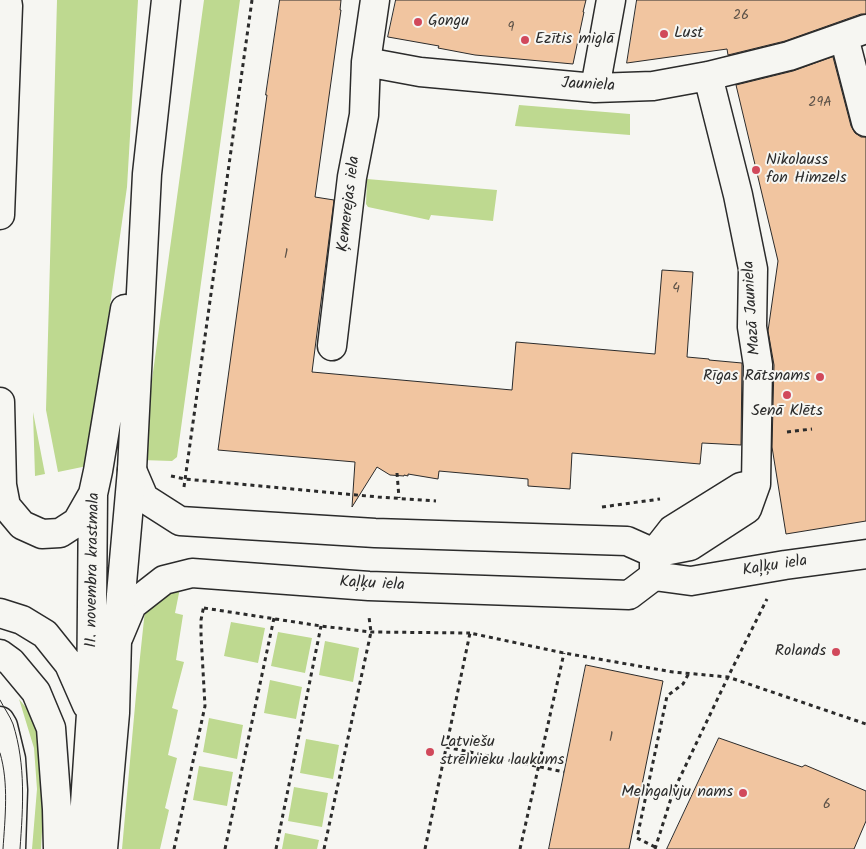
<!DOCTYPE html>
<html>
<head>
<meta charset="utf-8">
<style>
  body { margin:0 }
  canvas { display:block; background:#f6f6f2 }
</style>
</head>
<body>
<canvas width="866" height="849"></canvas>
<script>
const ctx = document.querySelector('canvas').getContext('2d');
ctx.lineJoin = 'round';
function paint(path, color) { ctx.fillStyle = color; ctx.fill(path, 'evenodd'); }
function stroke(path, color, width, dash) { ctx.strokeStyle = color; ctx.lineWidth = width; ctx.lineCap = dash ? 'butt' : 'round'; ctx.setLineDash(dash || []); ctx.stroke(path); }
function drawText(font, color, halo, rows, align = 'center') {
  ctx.font = font + ' Kalam,sans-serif'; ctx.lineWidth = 4; ctx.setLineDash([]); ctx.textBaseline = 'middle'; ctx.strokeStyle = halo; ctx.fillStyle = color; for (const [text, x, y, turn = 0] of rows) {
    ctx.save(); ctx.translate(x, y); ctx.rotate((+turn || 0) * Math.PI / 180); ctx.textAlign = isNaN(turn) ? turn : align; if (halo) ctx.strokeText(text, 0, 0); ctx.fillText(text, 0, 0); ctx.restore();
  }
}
paint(new Path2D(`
  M57,0H138L127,187L87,466L58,472L46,410Z
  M204,0H240L177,457L172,461L141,460Z
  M519,105L630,114V135L515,126Z
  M367,179L497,190L493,221L431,215L429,220L368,207L366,204Z
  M33,412L45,474L35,476Z
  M180,588L175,613L183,615L176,660L184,662L172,708L178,710L168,755L177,758L165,808L169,810L160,849H122L136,695L145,610L152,598Z
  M231,622L265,628L258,663L224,656Z
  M278,632L312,638L305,673L271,666Z
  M325,641L359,648L353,682L319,675Z
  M270,680L302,687L296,719L264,713Z
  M19,699L36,720L41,743L44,796L41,849H32L37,789L34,748Z
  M209,718L243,725L237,759L203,752Z
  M306,739L339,745L333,779L300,773Z
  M199,766L233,772L227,806L193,800Z
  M294,787L328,793L322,827L288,821Z
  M285,833L319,840L317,849H282Z`), '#bed990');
const building = new Path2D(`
  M280,0H341L340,10H341L315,197L334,200L312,372L512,390L516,342L655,354L662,270L693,272L687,357L709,359V360L742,363L741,445L702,443L700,464L572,453L570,489L528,486V479L439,471L438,479L408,474V476L404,475V476L390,475L377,467L352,507L355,462L218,450L267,95H266Z
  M396,0H586L583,12H584L573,64L475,55L438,48L439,46L388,37Z
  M637,0H866V14H861L785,41L728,55L727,49L627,63Z
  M833,57L851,126L855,133L861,137H866V521L786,534L772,447L774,365L768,331L778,261L736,85L793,71Z
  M586,665L663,681L629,849H549Z
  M719,738L802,767L805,765L866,791V821L854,849H667Z`);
paint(building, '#f1c5a0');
stroke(building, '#2b2b2b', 1);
const minor = new Path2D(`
  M844,37L866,122
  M366,62L420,72L595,88L653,86L708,76L789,56L866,29
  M595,88L611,0
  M332,346L352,177L364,115L366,62L375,0
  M132,470L144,498L180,521L375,533L627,541L654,553
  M654,553L690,546L747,509L756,484L758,365L752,327L753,269L738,195L708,76
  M654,553L672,530L741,487L756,484
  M654,576L691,581L785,565L866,554
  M119,636L132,605L164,580L192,573L369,586L629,595L654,576V553
  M0,721L3,726L11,759L13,790L11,849`);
const major = new Path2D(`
  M0,215L8,6L7,0
  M0,402L2,485L6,506L22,525L42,534L60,533L77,522L93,494
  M0,613L22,620L45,634L69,664L87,705
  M0,654L11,662L36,692L51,728L57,809L58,849
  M82,849L91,714L93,494L98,471L125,309
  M103,849L115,713L117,640L132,470L147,174L166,0`);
stroke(minor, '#2b2b2b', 31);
stroke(major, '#2b2b2b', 31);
stroke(new Path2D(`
  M787,432L812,429
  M397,473L399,498
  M171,476L185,479L378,497L436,501
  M184,487L252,0
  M602,507L660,499
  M204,608L321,626L371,632L470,633
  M446,747L564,772
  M641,790L652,793L672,796
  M655,847L637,838L667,696L683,684L689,673
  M174,849L205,706L201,635V620L204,605
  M225,849L274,618
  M276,849L321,626
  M324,849L327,835L371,632L369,617
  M425,849L470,633L564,653L673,672L728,677L866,724
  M520,849L564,653
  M655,849L673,792L728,677L767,599`), '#2b2b2b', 3, [4, 4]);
stroke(minor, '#f6f6f2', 28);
stroke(major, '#f6f6f2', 28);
stroke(new Path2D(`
  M0,700C4,708 10,716 13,724C26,765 23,807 20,849
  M0,753C9,783 5,818 3,849`), '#2b2b2b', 1);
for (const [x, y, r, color] of [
  [418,22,5,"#d1495b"],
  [664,34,5,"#d1495b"],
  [525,40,5,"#d1495b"],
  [756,170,5,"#d1495b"],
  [820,377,5,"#d1495b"],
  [787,395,5,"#d1495b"],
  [836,652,5,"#d1495b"],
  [430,752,5,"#d1495b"],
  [743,793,5,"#d1495b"]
]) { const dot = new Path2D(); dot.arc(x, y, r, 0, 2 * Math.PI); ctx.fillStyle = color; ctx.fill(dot); stroke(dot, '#f6f6f2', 2); }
drawText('14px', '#5c5248', null, [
  ["26",741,17],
  ["9",511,29],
  ["29A",820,104],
  ["1",286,256],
  ["4",676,290],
  ["1",611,739],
  ["6",827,806]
]);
drawText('16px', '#2b2b2b', '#f6f6f2', [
  ["Gongu",428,22],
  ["Lust",674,34],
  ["Ezītis miglā",535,40],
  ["Nikolauss",766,161],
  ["fon Himzels",766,179],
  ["Rīgas Rātsnams",810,377,"right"],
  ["Senā Klēts",787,412,"center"],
  ["Rolands",826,652,"right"],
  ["Latviešu",440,743],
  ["strēlnieku laukums",440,761],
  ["Melngalvju nams",733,793,"right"]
], 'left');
drawText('16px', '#2b2b2b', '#f6f6f2', [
  ["Jauniela",588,86,3],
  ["Ķemerejas iela",350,204,-83],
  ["Mazā Jauniela",753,308,-94],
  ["Kaļķu iela",775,567,-9],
  ["11. novembra krastmala",94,570,-89],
  ["Kaļķu iela",372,585,3]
]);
</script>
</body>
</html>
